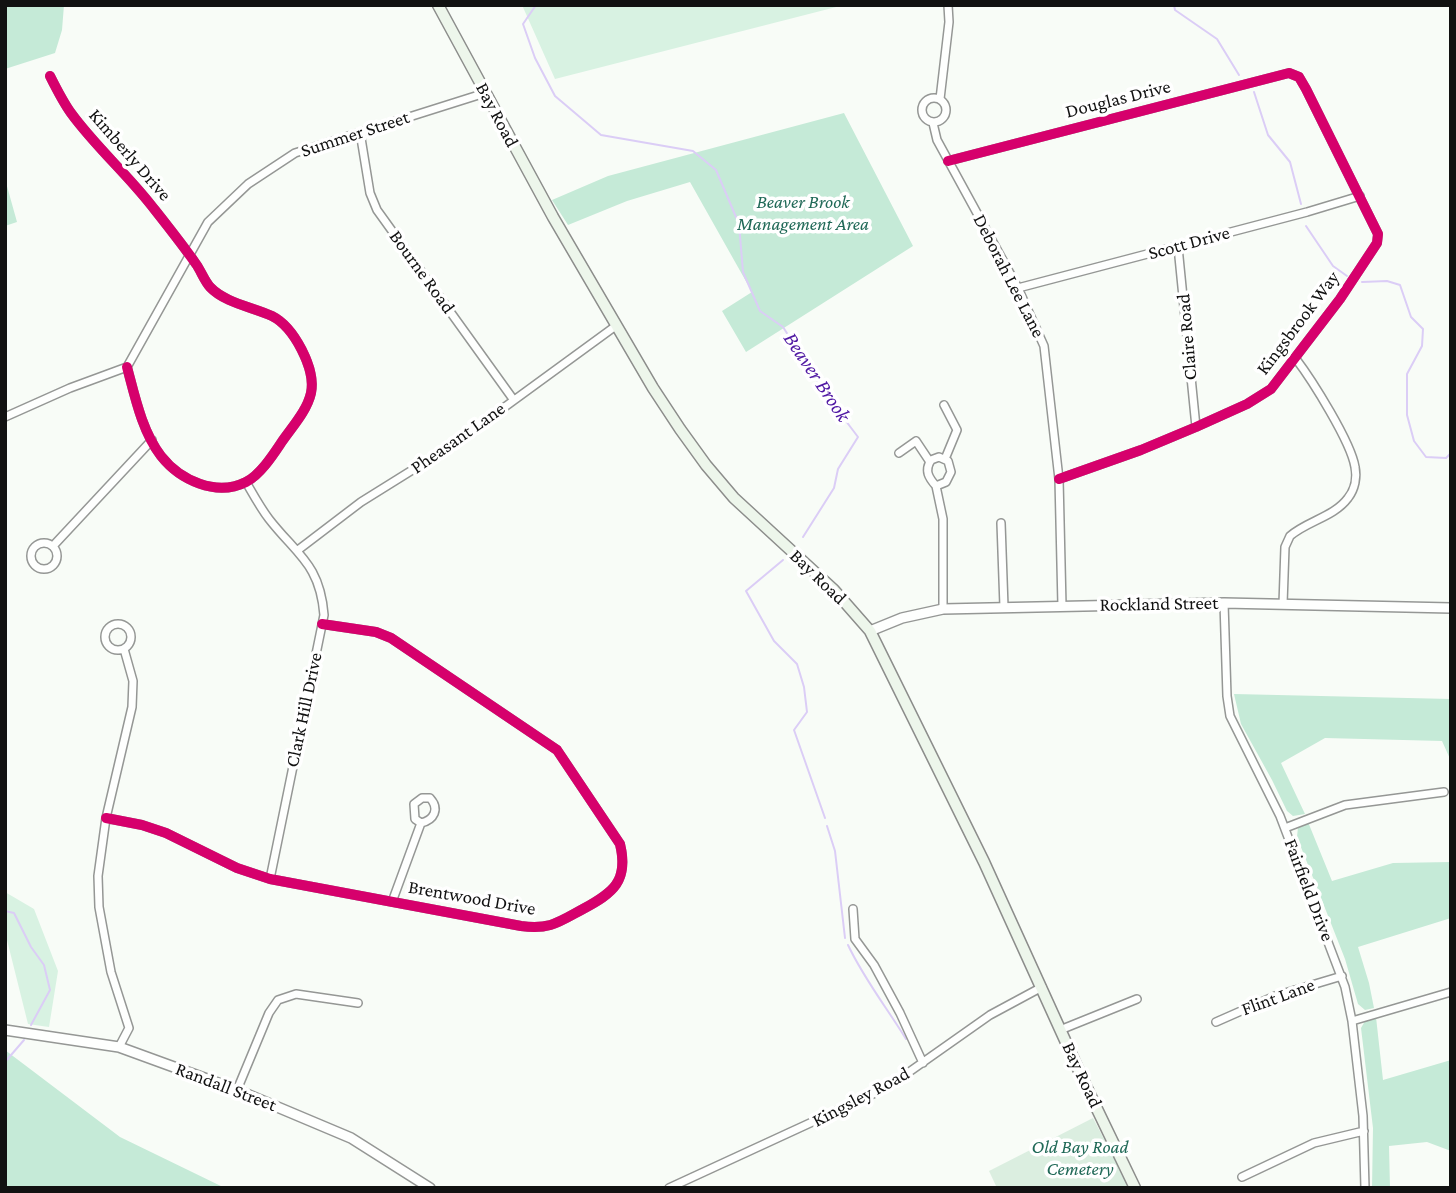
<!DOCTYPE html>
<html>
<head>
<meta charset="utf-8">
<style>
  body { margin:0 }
  #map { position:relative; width:1456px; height:1193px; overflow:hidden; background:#f8fcf7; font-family:"Crimson Pro",serif }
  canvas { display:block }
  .frame { position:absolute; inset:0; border:7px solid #111; pointer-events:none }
</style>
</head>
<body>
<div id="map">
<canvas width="1456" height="1193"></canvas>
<div class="frame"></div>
</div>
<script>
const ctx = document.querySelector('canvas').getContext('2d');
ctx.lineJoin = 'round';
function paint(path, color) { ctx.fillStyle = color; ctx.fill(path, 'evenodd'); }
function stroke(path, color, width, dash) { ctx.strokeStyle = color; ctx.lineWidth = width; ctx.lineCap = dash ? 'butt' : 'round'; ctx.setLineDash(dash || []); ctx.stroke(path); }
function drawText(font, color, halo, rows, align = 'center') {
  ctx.font = font + ' "Crimson Pro",serif'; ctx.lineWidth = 7; ctx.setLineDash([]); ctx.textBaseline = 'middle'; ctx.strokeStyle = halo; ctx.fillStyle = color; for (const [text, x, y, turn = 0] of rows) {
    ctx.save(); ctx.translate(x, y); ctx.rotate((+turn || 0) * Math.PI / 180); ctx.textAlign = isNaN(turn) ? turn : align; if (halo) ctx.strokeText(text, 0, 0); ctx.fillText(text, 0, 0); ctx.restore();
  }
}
paint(new Path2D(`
  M522,5H844L555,79Z
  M5,892L34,909L58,971L49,1027L28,1024L5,932Z`), '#d8f2e2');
paint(new Path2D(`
  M5,5H64L62,30L55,53L5,69Z
  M844,113L913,246L746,352L722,311L752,292L690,182L627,201L568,225L552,200L608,176Z
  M5,179L17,222L5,226Z
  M1234,694L1451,699V761L1442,741L1325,738L1281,763L1305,814L1293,816L1287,811L1272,780L1241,724Z
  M1308,822L1332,881L1393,863L1451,862V918L1358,947L1369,983L1374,1008L1365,1010L1358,1004L1345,959L1297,837L1298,827Z
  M1376,1017L1383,1080L1451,1060V1151L1427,1142L1389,1146L1390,1188H1372L1373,1128L1361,1028L1365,1021Z
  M5,1050L120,1137L225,1188H5Z`), '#c5ead7');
paint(new Path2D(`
  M1093,1118L1130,1188H997L989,1171Z`), '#dbeee0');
stroke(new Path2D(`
  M536,5L523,24L535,58L555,96L601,135L693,151L716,170L739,224L743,272L760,311L783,327L827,396L858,437L838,469L834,488L803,537
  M1174,5L1175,10L1217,39L1239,75
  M1254,92L1268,135L1290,162L1301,204
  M1306,226L1333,266L1347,276
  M1362,282L1387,281L1400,285L1411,317L1423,329L1422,346L1407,374V415L1414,441L1426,457L1446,458L1451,453
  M783,560L746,591L774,641L797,664L804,687L807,712L794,730L825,818
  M827,826L835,851L845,938
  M5,911L14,913L31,947L44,965L50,990L31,1025
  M848,945C864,979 887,1008 906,1039
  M5,1062L24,1040`), '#dbcdf6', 2);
const minor = new Path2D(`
  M50,76C56,88 63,102 71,113C95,146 126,173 151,205C166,224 182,244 196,264C201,271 204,280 210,287C225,303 253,307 272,316C294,327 316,369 311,393C307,411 292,427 281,443C273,455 260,475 246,482C216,497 180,480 161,456C142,431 135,397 127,367
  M922 110a12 12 0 1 1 24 0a12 12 0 1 1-24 0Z
  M940,99L949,22L948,5
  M933,123L937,140L1018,288L1044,346L1059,479L1062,606
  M360,132L370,193L377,210L513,399
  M948,161L1289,73L1299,77L1306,89L1378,234L1377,243L1340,299L1271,389L1247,404L1196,427L1141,450L1059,479
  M1178,247L1196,427
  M1018,288L1307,212L1360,196
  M944,405L957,430L945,459
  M5,417L70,388L127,367L208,222L248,184L295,153L485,93
  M899,453L916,441L930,462
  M939,457L948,461L951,472L946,482L936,486C929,478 924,471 931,460Z
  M246,482C253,494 260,507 269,519C297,555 320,564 324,615L270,879
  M936,486L943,519V609
  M1001,523L1004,607
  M31 556a13 13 0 1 1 26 0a13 13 0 1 1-26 0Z
  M53,546L152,440
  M298,550L361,502L454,444L617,325
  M1224,603L1227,696L1230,716L1280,816L1345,987L1352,1021L1363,1116L1365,1188
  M1283,604L1285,547L1290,536C1307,521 1334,517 1348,498C1355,489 1357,477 1355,467C1351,442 1312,380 1296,359
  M105 637a13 13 0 1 1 26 0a13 13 0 1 1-26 0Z
  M106,818L142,825L166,833L237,868L270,879L521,926C550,930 559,922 583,909C613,893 629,881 620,844L557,750L391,638L376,632L322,624
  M1285,828L1345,805L1444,792
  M392,902L421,823L415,819L414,804L422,798H430C440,809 434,820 421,823
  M853,909L855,939L874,965L900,1013L923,1063
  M1352,1021L1451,992
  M1216,1022L1275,996L1342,976
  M1060,1030L1137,999
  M119,1047L129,1028L111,972L99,907L98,876L106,818L132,707L133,681L124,649
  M237,1090L269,1013L278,1000L296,994L358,1003
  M1242,1177L1314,1143L1364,1131
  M669,1188L873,1094L902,1077L990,1015L1042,987`);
const tertiary = new Path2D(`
  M870,631L902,618L943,609L1224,603L1451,608
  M5,1030L119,1047L237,1090L351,1138L430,1188`);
const secondary = new Path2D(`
  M438,5L553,217L653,388L680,429L706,465L734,498L834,590L870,631L984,862L1084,1082L1135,1188`);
stroke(minor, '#959795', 10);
stroke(tertiary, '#959795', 12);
stroke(secondary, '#8c8d8b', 13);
stroke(minor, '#fefffe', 7);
stroke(tertiary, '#fefffe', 9);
stroke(secondary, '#edf6eb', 10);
stroke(new Path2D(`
  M50,76C56,88 63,102 71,113C95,146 126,173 151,205C166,224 182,244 196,264C201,271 204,280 210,287C225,303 253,307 272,316C294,327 316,369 311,393C307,411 292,427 281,443C273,455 260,475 246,482C216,497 180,480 161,456C142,431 135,397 127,367
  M948,161L1289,73L1299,77L1306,89L1378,234L1377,243L1340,299L1271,389L1247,404L1196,427L1141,450L1059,479
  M106,818L142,825L166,833L237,868L270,879L521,926C550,930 559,922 583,909C613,893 629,881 620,844L557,750L391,638L376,632L322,624`), '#d6006c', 10);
drawText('19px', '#111', '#fff', [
  ["Douglas Drive",1118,99,-14],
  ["Bay Road",497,115,62],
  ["Summer Street",355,134,-18],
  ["Kimberly Drive",130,155,49],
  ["Scott Drive",1189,243,-15],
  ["Bourne Road",422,272,54],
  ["Deborah Lee Lane",1009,276,63],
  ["Kingsbrook Way",1298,323,-53],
  ["Claire Road",1187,337,-95],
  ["Pheasant Lane",458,438,-35],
  ["Bay Road",818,577,44],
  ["Rockland Street",1159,604,-1],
  ["Clark Hill Drive",304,710,-78],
  ["Fairfield Drive",1309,890,69],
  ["Brentwood Drive",472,898,10],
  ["Flint Lane",1278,997,-20],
  ["Bay Road",1082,1075,65],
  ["Randall Street",226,1087,21],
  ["Kingsley Road",861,1097,-28]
]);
drawText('italic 19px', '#206957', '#fff', [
  ["Beaver Brook",803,202],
  ["Management Area",803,224],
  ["Old Bay Road",1080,1147],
  ["Cemetery",1080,1169]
]);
drawText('italic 21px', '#5019a3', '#fff', [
  ["Beaver Brook",817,377,56]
]);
</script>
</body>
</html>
